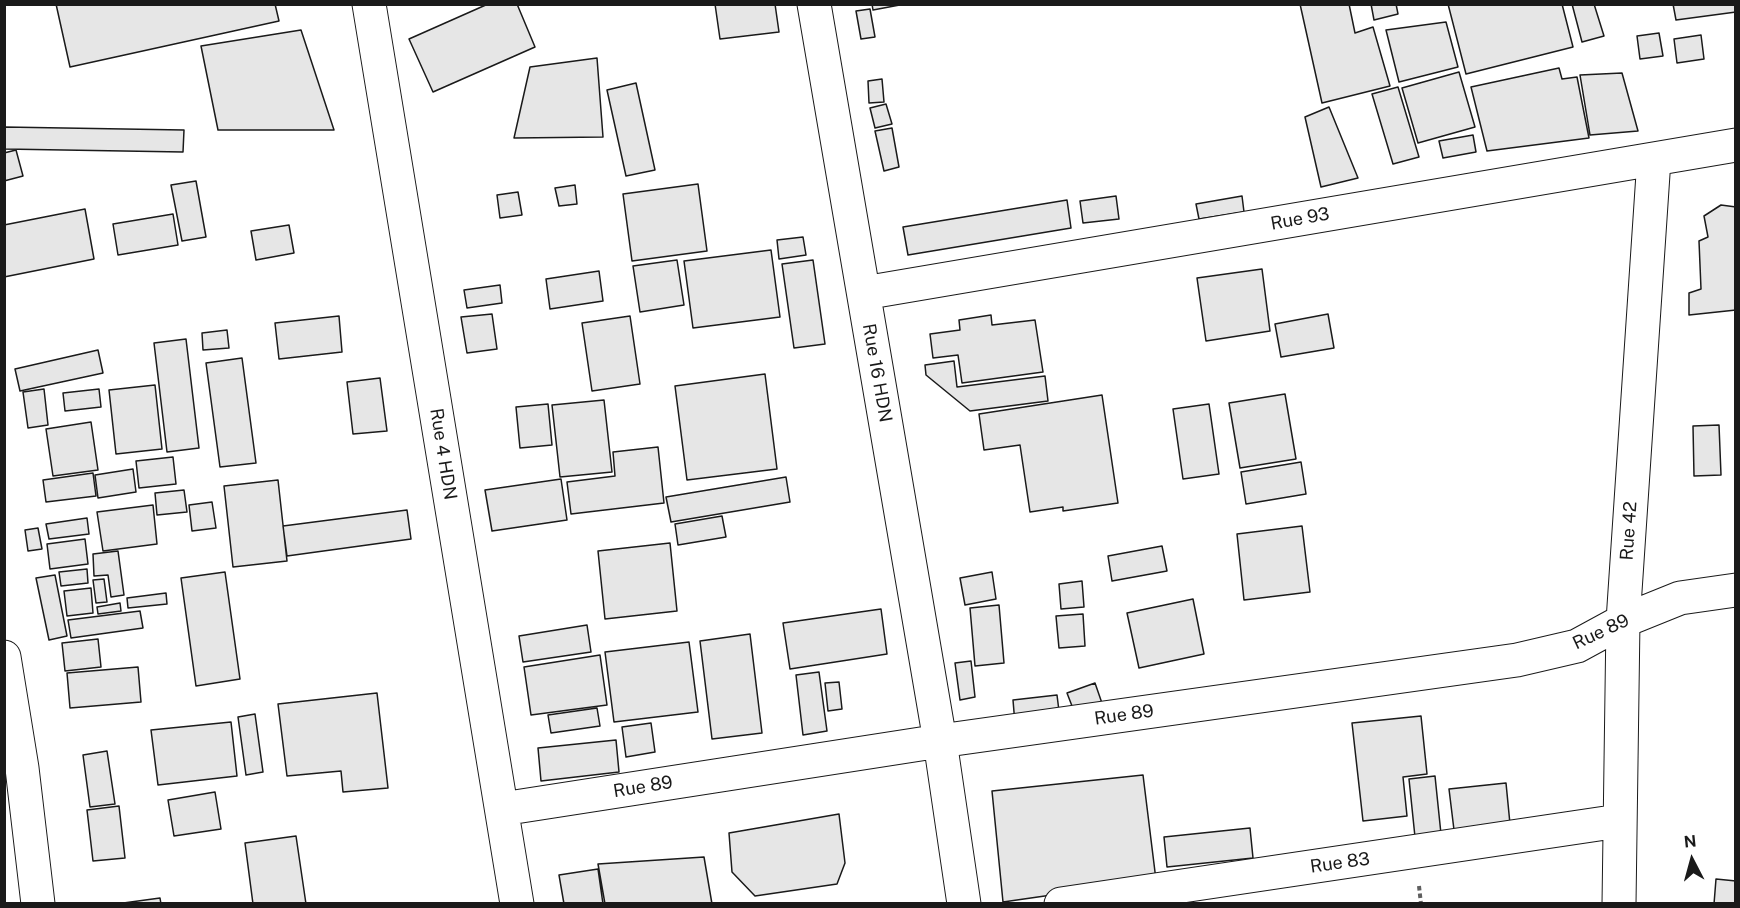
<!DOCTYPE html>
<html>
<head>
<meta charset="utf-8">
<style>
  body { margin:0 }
  #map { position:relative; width:1740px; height:908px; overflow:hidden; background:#fff; font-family:"Public Sans",sans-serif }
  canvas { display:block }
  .frame { position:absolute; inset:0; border:6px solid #1a1a1a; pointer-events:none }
  .north { position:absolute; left:1662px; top:830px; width:60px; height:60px; -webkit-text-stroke:4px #fff; paint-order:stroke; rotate:354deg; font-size:16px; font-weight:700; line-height:24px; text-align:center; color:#1a1a1a }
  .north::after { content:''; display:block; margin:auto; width:21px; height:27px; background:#1a1a1a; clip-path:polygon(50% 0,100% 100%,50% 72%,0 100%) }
</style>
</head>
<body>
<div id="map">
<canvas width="1740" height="908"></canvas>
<div class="frame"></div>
<div class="north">N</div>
</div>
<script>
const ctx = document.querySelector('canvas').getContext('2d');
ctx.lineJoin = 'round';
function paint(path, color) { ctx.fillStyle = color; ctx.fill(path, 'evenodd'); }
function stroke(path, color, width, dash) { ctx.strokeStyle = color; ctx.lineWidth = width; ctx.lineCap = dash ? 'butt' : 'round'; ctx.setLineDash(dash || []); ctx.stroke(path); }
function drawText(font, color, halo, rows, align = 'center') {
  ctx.font = font + ' "Public Sans",sans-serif'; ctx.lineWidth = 4.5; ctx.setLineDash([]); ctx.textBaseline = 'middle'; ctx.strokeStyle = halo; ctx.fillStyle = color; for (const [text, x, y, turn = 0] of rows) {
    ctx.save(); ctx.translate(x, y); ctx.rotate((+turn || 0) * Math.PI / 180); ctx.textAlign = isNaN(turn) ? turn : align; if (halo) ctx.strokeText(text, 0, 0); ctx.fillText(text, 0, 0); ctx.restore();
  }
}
const building = new Path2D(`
  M56,4H275L279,21L70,67Z
  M488,4H517L535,47L433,92L409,39Z
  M715,4H775L779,32L720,39Z
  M872,4H905L873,10Z
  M1300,4H1349L1355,33L1373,27L1390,86L1322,103Z
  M1371,4H1396L1398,14L1374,20Z
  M1448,4H1562L1573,47L1466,74Z
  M1572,4H1594L1604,36L1582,42Z
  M1673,4H1736V12L1676,20Z
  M870,9L875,37L861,39L856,11Z
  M1446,22L1458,67L1399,82L1386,30Z
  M301,30L334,130H218L201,46Z
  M1659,33L1663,56L1640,59L1637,36Z
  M1701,35L1704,59L1677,63L1674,39Z
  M597,58L603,137L514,138L530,67Z
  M1559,68L1562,79L1577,77L1589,138L1487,151L1471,87Z
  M1459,72L1475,127L1418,143L1402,88Z
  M1622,73L1638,131L1590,135L1580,75Z
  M882,79L884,102L869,103L868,81Z
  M636,83L655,170L626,176L607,90Z
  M1398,87L1419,157L1393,164L1372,94Z
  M886,104L892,124L875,128L870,108Z
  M1329,107L1358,178L1321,187L1305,117Z
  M4,127L184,130L183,152L4,149Z
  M892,128L899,167L884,171L875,131Z
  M1473,135L1476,152L1443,158L1439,141Z
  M16,150L23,176L4,181V153Z
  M196,181L206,237L182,241L171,185Z
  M698,184L707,251L632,261L623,194Z
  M575,185L577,204L559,206L555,188Z
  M518,192L522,215L500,218L497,195Z
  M1116,196L1119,219L1083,223L1080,201Z
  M1242,196L1244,212L1199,219L1196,204Z
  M1067,200L1071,228L908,255L903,227Z
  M1721,205L1736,207V310L1689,315V293L1701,289L1699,241L1708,237L1704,216Z
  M85,209L94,259L4,277V225Z
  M173,214L178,245L118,255L113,224Z
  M289,225L294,253L256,260L251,231Z
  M803,237L806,255L779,259L777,240Z
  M771,250L780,317L693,328L684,261Z
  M677,260L684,305L640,312L633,266Z
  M813,260L825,344L794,348L782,264Z
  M1262,269L1270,331L1206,341L1197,278Z
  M599,271L603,301L550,309L546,279Z
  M500,285L502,303L467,308L464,290Z
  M492,314L497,349L467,353L461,317Z
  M1328,314L1334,348L1281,357L1275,324Z
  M991,315L992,325L1035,320L1043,372L962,383L958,355L933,358L930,334L960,330L959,320Z
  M339,316L342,352L279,359L275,323Z
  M630,316L640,384L592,391L582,323Z
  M227,330L229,348L203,350L202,333Z
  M186,339L199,448L167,452L154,343Z
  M98,350L103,373L20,391L15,369Z
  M242,358L256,463L220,467L206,363Z
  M954,361L957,387L1045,376L1048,401L970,411L926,375L925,365Z
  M765,374L777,469L687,480L675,386Z
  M380,378L387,431L353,434L347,382Z
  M155,385L162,449L116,454L109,390Z
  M44,389L48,425L28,428L23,392Z
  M99,389L101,407L65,411L63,393Z
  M1285,394L1296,459L1240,468L1229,403Z
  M1102,395L1118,503L1063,511V507L1030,512L1020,445L984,450L979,414Z
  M604,400L612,472L560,477L552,405Z
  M548,404L552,445L520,448L516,407Z
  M1209,404L1219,474L1183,479L1173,409Z
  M91,422L98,470L53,476L46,429Z
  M1719,425L1721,475L1694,476L1693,426Z
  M658,447L664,503L571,514L567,482L615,476L613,452Z
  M173,457L176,484L139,488L136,461Z
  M1301,462L1306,494L1246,504L1241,472Z
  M133,469L136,492L98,498L95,475Z
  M93,473L96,496L46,502L43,480Z
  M786,477L790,502L671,522L666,497Z
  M561,479L567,520L492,531L485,490Z
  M278,480L287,561L233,567L224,486Z
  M184,490L187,512L157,515L155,493Z
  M212,502L216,528L192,531L189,505Z
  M153,505L157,544L103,551L97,512Z
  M407,510L411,539L287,556L283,526Z
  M722,516L726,537L678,545L675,524Z
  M87,518L89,534L49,539L46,524Z
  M1302,526L1310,592L1244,600L1237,534Z
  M38,528L42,549L28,551L25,530Z
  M85,539L88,564L50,569L47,544Z
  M670,543L677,611L605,619L598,551Z
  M1162,546L1167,571L1112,581L1108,556Z
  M118,551L124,595L111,597L108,575L94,576L93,554Z
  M87,569L88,583L61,586L59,572Z
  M225,572L240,679L196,686L181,578Z
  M992,572L996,599L965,605L960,578Z
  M55,575L67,636L49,640L36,578Z
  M104,579L107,602L96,603L93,580Z
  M1082,581L1084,607L1061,609L1059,584Z
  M91,588L93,613L67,616L64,591Z
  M166,593L167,604L128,608L127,598Z
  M1193,599L1204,654L1139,668L1127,613Z
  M120,603L121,611L98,614L97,607Z
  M999,605L1004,663L975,666L970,608Z
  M881,609L887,654L790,669L783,623Z
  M140,611L143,628L71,638L68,620Z
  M1083,614L1085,646L1059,648L1056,616Z
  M587,625L591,652L523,662L519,636Z
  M750,634L762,733L712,739L700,641Z
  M98,639L101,667L65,671L62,643Z
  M689,642L698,712L614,722L605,652Z
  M600,655L607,705L531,715L524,667Z
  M971,661L975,697L960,700L955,663Z
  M138,667L141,702L70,708L67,673Z
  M819,672L827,731L803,735L796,675Z
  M839,682L842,709L828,711L825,683Z
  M1095,683L1104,709L1077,719L1067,693Z
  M377,693L388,788L343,792L341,771L287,776L278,704Z
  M1057,695L1060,719L1015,724L1013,700Z
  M597,708L600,726L551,733L548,715Z
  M255,714L263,772L246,775L238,717Z
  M1421,716L1427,774L1403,777L1407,816L1363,821L1352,723Z
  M231,722L237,776L158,785L151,730Z
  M651,723L655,752L626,757L622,727Z
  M616,740L619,772L541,781L538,748Z
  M107,751L115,804L90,807L83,755Z
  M1143,775L1156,880L1003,902L992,791Z
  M1435,776L1441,834L1415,837L1409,779Z
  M1506,783L1510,824L1454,830L1449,789Z
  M215,792L221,829L174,836L168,800Z
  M119,806L125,858L93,861L87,810Z
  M839,814L845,863L837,884L755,896L732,872L729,833Z
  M1250,828L1253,858L1167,867L1164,837Z
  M296,836L306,904H253L245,843Z
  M704,857L712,904H605L598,864Z
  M598,869L603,904H564L559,875Z
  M1716,879L1736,881V904H1714Z
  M160,898L161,904H116Z`);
paint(building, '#e6e6e6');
stroke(building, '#1a1a1a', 1.5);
const street = new Path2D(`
  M369,4L517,904
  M814,4L940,741L964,904
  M864,293L1736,145
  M502,809L940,741L1517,660L1577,646L1623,621L1680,598L1736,590
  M1061,904L1619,821
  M1619,904L1623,621L1654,159`);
const secondary = new Path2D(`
  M4,657L22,768L38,904`);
stroke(street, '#1a1a1a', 35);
stroke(secondary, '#1a1a1a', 35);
stroke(new Path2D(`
  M1419,886L1421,904`), '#5f5f5f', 4, [4.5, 3]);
stroke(street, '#fff', 33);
stroke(secondary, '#fff', 33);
drawText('18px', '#1a1a1a', '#fff', [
  ["Rue 93",1300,219,-10],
  ["Rue 16 HDN",877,373,80],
  ["Rue 4 HDN",443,454,81],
  ["Rue 42",1629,531,-86],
  ["Rue 89",1601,632,-25],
  ["Rue 89",1124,715,-8],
  ["Rue 89",643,787,-9],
  ["Rue 83",1340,863,-8]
]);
</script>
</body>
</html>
